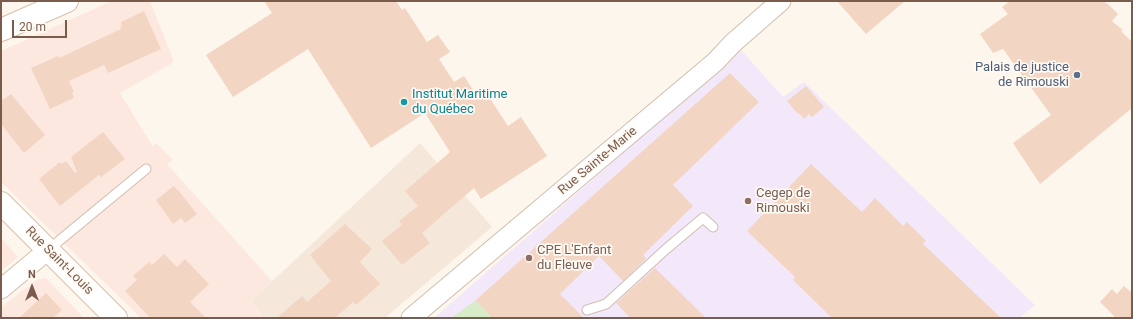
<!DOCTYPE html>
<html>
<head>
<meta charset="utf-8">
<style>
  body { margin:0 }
  #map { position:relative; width:1133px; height:319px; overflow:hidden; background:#fdf6ec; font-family:Roboto,sans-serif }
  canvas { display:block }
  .frame { position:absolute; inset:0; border:2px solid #7a5c4d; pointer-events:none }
  .north { position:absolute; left:12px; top:267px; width:40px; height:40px; -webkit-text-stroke:3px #fffaf3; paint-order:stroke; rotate:0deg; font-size:11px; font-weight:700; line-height:16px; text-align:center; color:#7a5c4d }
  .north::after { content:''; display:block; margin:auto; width:14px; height:18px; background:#7a5c4d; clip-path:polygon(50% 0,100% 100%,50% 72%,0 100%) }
  .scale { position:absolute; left:12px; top:20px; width:55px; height:18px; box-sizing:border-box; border:2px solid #7a5c4d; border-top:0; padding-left:5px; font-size:12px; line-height:14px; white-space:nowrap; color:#7a5c4d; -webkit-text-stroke:3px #fffaf3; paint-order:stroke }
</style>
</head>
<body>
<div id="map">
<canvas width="1133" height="319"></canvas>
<div class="frame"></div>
<div class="north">N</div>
<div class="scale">20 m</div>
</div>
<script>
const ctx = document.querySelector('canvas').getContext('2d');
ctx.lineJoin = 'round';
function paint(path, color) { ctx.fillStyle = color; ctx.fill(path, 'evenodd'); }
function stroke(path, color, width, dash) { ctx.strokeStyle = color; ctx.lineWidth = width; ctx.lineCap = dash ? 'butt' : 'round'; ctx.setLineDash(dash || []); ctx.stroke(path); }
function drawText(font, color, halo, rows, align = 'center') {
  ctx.font = font + ' Roboto,sans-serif'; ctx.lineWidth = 3.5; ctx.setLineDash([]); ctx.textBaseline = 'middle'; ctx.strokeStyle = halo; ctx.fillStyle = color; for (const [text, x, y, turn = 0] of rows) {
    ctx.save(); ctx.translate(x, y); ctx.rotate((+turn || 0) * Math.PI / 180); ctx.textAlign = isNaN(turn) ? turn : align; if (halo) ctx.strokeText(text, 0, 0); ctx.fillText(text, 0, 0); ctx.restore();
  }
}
paint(new Path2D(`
  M420,143L492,227L385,318H264L251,301Z`), '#f5e8da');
paint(new Path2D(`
  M112,1H150L174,62L120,93L153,147L156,143L173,160L167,164L272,281L251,301L264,318H141L1,182V51Z
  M1,238L18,257L1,271Z
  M46,278L84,318H1V307L37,280Z`), '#fde8e0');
paint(new Path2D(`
  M741,50L783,97L804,82L1035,305L1019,318H434Z`), '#f3e8fa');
paint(new Path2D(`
  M476,300L492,318H451Z`), '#d8ecc9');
paint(new Path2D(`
  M264,1H396L402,10L405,8L427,42L438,35L450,52L439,59L454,82L464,76L479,99L487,94L508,126L521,117L547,156L481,199L474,188L422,233L430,243L402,265L382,241L402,225L399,221L418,206L405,191L450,152L425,113L371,148L308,49L233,97L206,55L272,13Z
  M837,1H905L866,34Z
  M1010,1H1103L1109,5L1118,14L1112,21L1123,30L1121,31L1132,42V108L1040,184L1013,143L1051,115L1003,49L993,53L980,34L1008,14L1002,7Z
  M144,11L161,49L108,73L104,65L69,81L74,92L72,93L74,98L50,109L31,68L58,56L59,58L121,29L120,26H122L121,22Z
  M730,73L759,102L673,185L693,206L643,255L646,259L623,281L599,256L560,294L584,318H492L476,300Z
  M806,86L824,107L812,117L809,114L804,119L799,113L798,114L787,101Z
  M11,94L45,135L24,153L1,124V101Z
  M103,132L125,159L101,177L99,175L60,206L39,179L60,162L62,164L66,161L75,173L77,172L71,157Z
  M811,164L862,212L875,198L903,226L907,222L926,241L923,244L1001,318H832L793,280L795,277L747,231Z
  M174,186L177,190H178L197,214L185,223L181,218L173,224L156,200Z
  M345,224L372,249L360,262L380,284L356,305L353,302L335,318H277L302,296L307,302L331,281L310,255Z
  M164,254L177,267L185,259L209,284L190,302L206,318H150L125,291L137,280L133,276L149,262L152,265Z
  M655,268L656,269L706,318H630L616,303Z
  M1124,286L1132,293V318H1116L1100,302L1112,289L1117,294Z
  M46,293L62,310L53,318H19Z`), '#f3d5c3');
const lane = new Path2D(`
  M48,250L146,169
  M587,310L606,304L665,250L703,218L713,227`);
const street = new Path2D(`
  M1,289L48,250
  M411,318L715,62L733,43L781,1`);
const secondary = new Path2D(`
  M1,30L67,1
  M1,203L116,318`);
stroke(lane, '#d1beb0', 11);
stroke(street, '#d1beb0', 21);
stroke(secondary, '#d6c0b0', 24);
stroke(lane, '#fff', 9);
stroke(street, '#fff', 19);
stroke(secondary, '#fff', 22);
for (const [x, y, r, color] of [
  [1077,75,4,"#5c6f8a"],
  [404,102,4,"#0f9aa8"],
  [748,201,4,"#8d6e63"],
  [529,258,4,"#8d6e63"]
]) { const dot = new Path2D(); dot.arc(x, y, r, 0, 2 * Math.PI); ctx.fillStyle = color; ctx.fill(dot); stroke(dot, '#fffaf3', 1.5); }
drawText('13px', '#4e5e75', '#fffaf3', [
  ["Palais de justice",1069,68],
  ["de Rimouski",1069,83]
], 'right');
drawText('13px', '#0d838f', '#fffaf3', [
  ["Institut Maritime",412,95],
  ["du Québec",412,110]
], 'left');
drawText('13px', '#7a5c4d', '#fffaf3', [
  ["Rue Sainte-Marie",598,161,-40],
  ["Rue Saint-Louis",59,261,45]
]);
drawText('13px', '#785e54', '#fffaf3', [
  ["Cegep de",756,194],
  ["Rimouski",756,209],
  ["CPE L'Enfant",537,251],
  ["du Fleuve",537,266]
], 'left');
</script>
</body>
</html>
